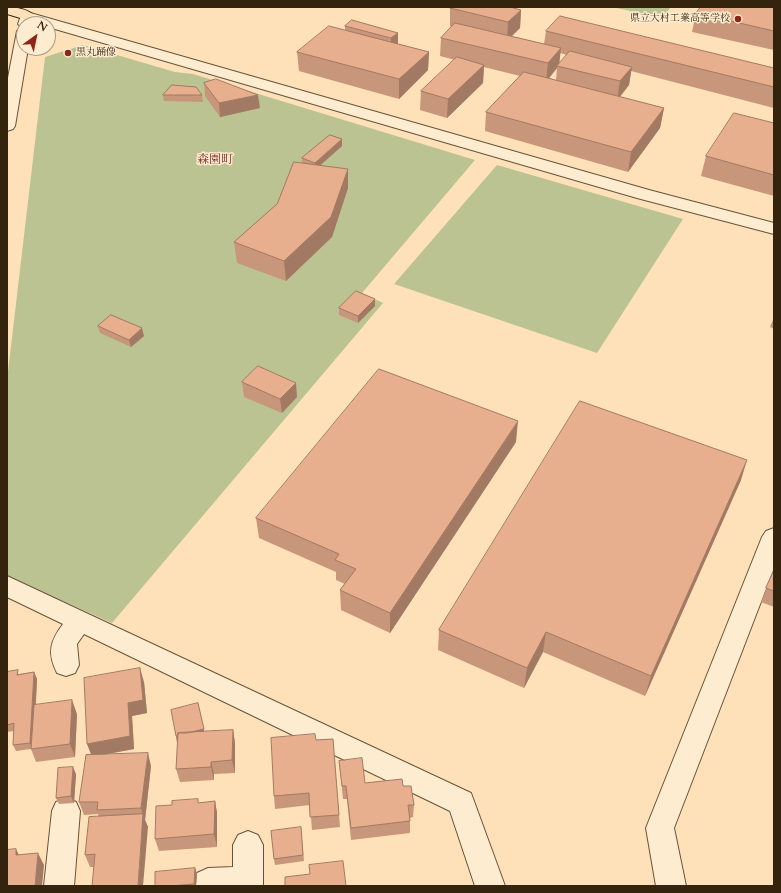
<!DOCTYPE html>
<html>
<head>
<meta charset="utf-8">
<style>
  body { margin:0 }
  #map { position:relative; width:781px; height:893px; overflow:hidden; background:#fee1b8; font-family:Cardo,serif }
  canvas { display:block }
  .frame { position:absolute; inset:0; border:8px solid #35240d; pointer-events:none }
  .north { position:absolute; left:16px; top:16px; width:40px; height:40px; box-sizing:border-box; background:#feecd1; border:1px solid #ae9c83; border-radius:50%; rotate:33deg; font-size:11px; font-weight:700; line-height:16px; text-align:center; color:#35240d }
  .north::after { content:''; display:block; margin:auto; width:14px; height:18px; background:#8f2418; clip-path:polygon(50% 0,100% 100%,50% 72%,0 100%) }
</style>
</head>
<body>
<div id="map">
<canvas width="781" height="893"></canvas>
<div class="frame"></div>
<div class="north">N</div>
</div>
<script>
const ctx = document.querySelector('canvas').getContext('2d');
ctx.lineJoin = 'round';
function paint(path, color) { ctx.fillStyle = color; ctx.fill(path, 'evenodd'); }
function stroke(path, color, width, dash) { ctx.strokeStyle = color; ctx.lineWidth = width; ctx.lineCap = dash ? 'butt' : 'round'; ctx.setLineDash(dash || []); ctx.stroke(path); }
function drawText(font, color, halo, rows, align = 'center') {
  ctx.font = font + ' Cardo,"Noto Serif JP",serif'; ctx.lineWidth = 3; ctx.setLineDash([]); ctx.textBaseline = 'middle'; ctx.strokeStyle = halo; ctx.fillStyle = color; for (const [text, x, y, turn = 0] of rows) {
    ctx.save(); ctx.translate(x, y); ctx.rotate((+turn || 0) * Math.PI / 180); ctx.textAlign = isNaN(turn) ? turn : align; if (halo) ctx.strokeText(text, 0, 0); ctx.fillText(text, 0, 0); ctx.restore();
  }
}
paint(new Path2D(`
  M612,7H671L662,18Z
  M83,45L175,72L193,74L475,160L362,293L383,303L112,623L7,576V380L45,57Z
  M497,165L683,219L597,353L394,284Z`), '#bcc392');
const minor = new Path2D(`
  M774,528V568L674,828L686,886H656L646,828L762,537L766,531Z
  M7,576L471,793L505,886H475L450,811L84,634L77,644L79,665L75,673L66,676L57,673C47,653 50,641 63,624L7,597Z
  M66,798L76,802L80,811L74,886H44L52,811L56,802Z
  M248,831L258,835L263,845V886H194L193,883L197,873L208,868L233,867V845L238,835Z`);
const tertiary = new Path2D(`
  M27,12L649,190L774,223V234L637,198L48,27V24L33,22L32,24H24V48H28L15,126L13,129L7,131V83L17,31L21,27L18,24L22,13Z`);
const primary = new Path2D(`
  M7,7C15,7 29,9 34,16L32,19L27,20L7,14Z`);
stroke(minor, '#675338', 2);
stroke(tertiary, '#675338', 2);
stroke(primary, '#35240d', 2);
paint(minor, '#feecd1');
paint(tertiary, '#feecd1');
paint(primary, '#fee1b8');
paint(new Path2D(`
  M774,7V50L692,32L696,13Z
  M450,8L521,10L520,28L511,36L544,44L546,31L774,68V108L631,71L629,85L620,97L664,108L660,128L628,172L485,131L486,112L520,76L484,67L483,83L447,118L420,110L421,91L455,60L440,56L441,38L452,27L450,26ZM560,53L567,55L559,64ZM557,68L556,80L549,78Z
  M345,26L398,33V44L429,52L428,70L399,99L299,71L297,52L345,30Z
  M204,83L260,108L220,117L205,96Z
  M163,95H202L203,102L164,101Z
  M774,123V196L701,176L706,156Z
  M342,146L320,165L348,188L332,237L286,281L237,263L234,242L277,204L302,163V158Z
  M375,299V306L358,323L339,315V308Z
  M774,317V329L770,327Z
  M98,326L144,336L131,347L100,333Z
  M242,382L297,397L282,413L244,397Z
  M516,442L390,633L341,610L340,590L345,584L336,580V572L259,538L256,518Z
  M741,480L645,696L543,652L524,688L438,650L439,630Z
  M774,570V607L761,602Z
  M7,672L19,674L34,672L37,679L36,705L77,714L75,757L36,762L31,749L16,751L13,745L14,731L7,732Z
  M144,682L147,713L132,716L134,749L105,754L151,766L145,820L148,827L94,867H90L85,855L99,817L98,814L84,815L79,802L91,755Z
  M233,730L235,743V773L214,774V780L180,782L176,769L178,742H177L176,736L204,732Z
  M333,739L340,827L312,830L310,805L275,809L274,796L316,740Z
  M339,761L365,783L403,786L414,805L413,817L410,818V833L351,840L347,799H343Z
  M76,774L74,803L59,804L56,798Z
  M215,801L217,813V847L159,851L155,839L199,803Z
  M301,827L304,861L275,865L274,859Z
  M195,868L197,874L196,886H155Z`), '#c8967a');
paint(new Path2D(`
  M521,10L520,28L507,41L508,22Z
  M398,33V51L391,57V38Z
  M561,48L559,66H557V68L546,82L548,63Z
  M429,52L428,70L399,99V79Z
  M484,65L483,83L447,118L448,99Z
  M632,67L629,85L617,100L620,81Z
  M258,95L260,108L220,117L219,103Z
  M664,108L660,128L628,172L631,152Z
  M342,139V146L315,170V163Z
  M348,169V188L332,237L286,281L284,261Z
  M375,299V306L358,323V316Z
  M142,328L144,336L131,347L129,340Z
  M296,383L297,397L282,413L280,399Z
  M518,421L516,442L390,633V613Z
  M747,460L741,480L645,696L651,676Z
  M546,632L543,652L524,688L527,668Z
  M140,668L144,682L147,713L132,716L134,749L92,757L87,744Z
  M34,672L37,679L33,749L30,743Z
  M72,700L77,714L75,757L70,744Z
  M198,703L205,735L177,742L176,736Z
  M233,730L235,743V773L232,760Z
  M148,753L151,766L145,820L148,827L143,886H138L143,815L141,808Z
  M211,762L214,774V780L211,767Z
  M73,767L76,774L74,803L71,796Z
  M215,801L217,813V847L214,834Z
  M16,849L22,861L16,855Z
  M38,853L44,865L42,886H35Z
  M195,868L197,874L196,886H195L194,884Z`), '#a27a63');
const building = new Path2D(`
  M451,7H510L521,10L508,22L450,8Z
  M701,7H774V31L696,13Z
  M560,16L774,68V87L546,31Z
  M352,20L398,33L391,38L345,26Z
  M455,23L561,48L548,63L441,38Z
  M329,26L429,52L399,79L297,52Z
  M570,51L632,67L620,81L557,66Z
  M457,57L484,65L448,99L421,91Z
  M524,72L664,108L631,152L486,112Z
  M216,79L258,95L219,103L204,83Z
  M172,85L196,87L202,95H163Z
  M734,113L774,123V175L706,156Z
  M330,135L342,139L315,163L302,158Z
  M294,162L348,169L331,217L284,261L234,242L277,204Z
  M356,291L375,299L358,316L339,308Z
  M111,315L142,328L129,340L98,326Z
  M258,366L296,383L280,399L242,382Z
  M379,369L518,421L390,613L340,590L356,569L335,560L339,554L256,518Z
  M580,401L747,460L651,676L546,632L527,668L439,630Z
  M774,570V591L766,588Z
  M140,668L143,700L128,703L130,736L87,744L84,678Z
  M18,670L17,675L34,672L30,743L13,745L14,723L7,725V672Z
  M72,700L70,744L31,749L34,705Z
  M198,703L204,729L187,733H178V735L176,736L171,710Z
  M233,730L232,760L211,762V767L176,769L178,733Z
  M315,734L316,740L333,739L339,815L310,817L309,793L274,796L271,738Z
  M148,753L141,808L97,810L98,802H79L86,755Z
  M362,758L365,783L402,779L403,786H411L414,805H408L410,821L351,828L346,786H342L339,761Z
  M73,767L71,796L56,798L58,768Z
  M198,799V803L215,801L214,834L155,839L156,806L172,805V801Z
  M143,814L138,886H92L95,854L85,855L89,817Z
  M301,827L303,855L274,859L271,831Z
  M16,849V855L38,853L35,886H7V850Z
  M343,861L346,886H285V877L310,874L309,865Z
  M195,868L194,884L170,886H155V872Z`);
paint(building, '#e8af8e');
stroke(building, '#a27a63', 1);
for (const [x, y, r, color] of [
  [738,19,4,"#8f2418"],
  [68,53,4,"#8f2418"]
]) { const dot = new Path2D(); dot.arc(x, y, r, 0, 2 * Math.PI); ctx.fillStyle = color; ctx.fill(dot); stroke(dot, '#feecd1', 1.5); }
drawText('10px', '#35240d', '#feecd1', [
  ["県立大村工業高等学校",730,19],
  ["黒丸踊像",76,53,"left"]
], 'right');
drawText('12px', '#7a1f14', '#feecd1', [
  ["森園町",215,160]
]);
</script>
</body>
</html>
